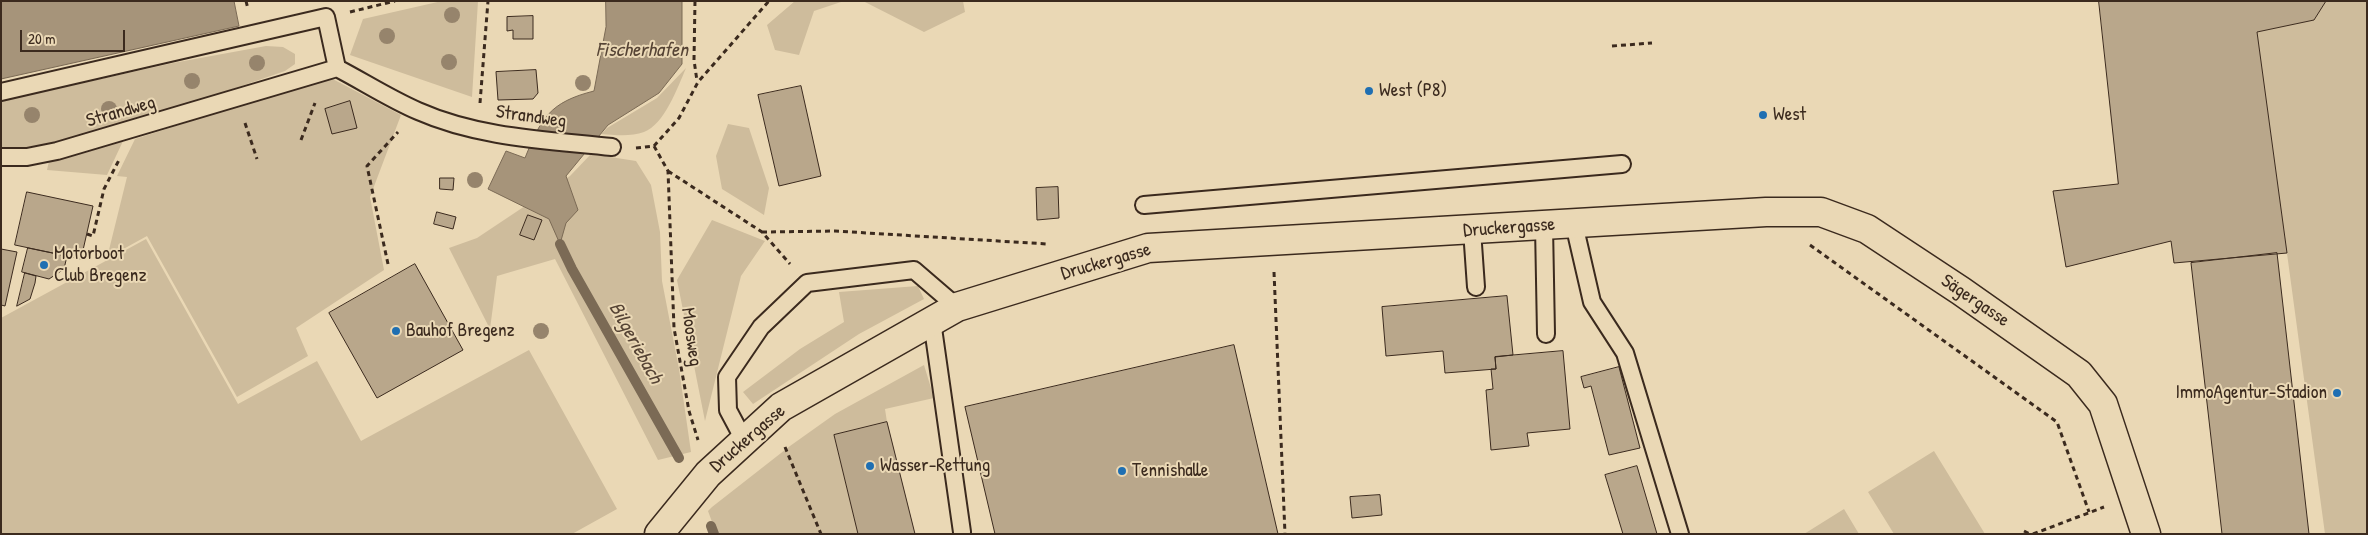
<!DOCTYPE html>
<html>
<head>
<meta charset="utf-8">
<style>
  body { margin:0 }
  #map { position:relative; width:2368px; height:535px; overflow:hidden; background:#ead8b5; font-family:"Patrick Hand",sans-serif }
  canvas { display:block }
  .frame { position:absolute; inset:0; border:2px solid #3b2a1e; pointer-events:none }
  .scale { position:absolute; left:20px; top:30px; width:105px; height:22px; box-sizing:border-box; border:2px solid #3b2a1e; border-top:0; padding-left:6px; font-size:15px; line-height:18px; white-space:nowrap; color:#3b2a1e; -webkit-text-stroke:4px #ead8b5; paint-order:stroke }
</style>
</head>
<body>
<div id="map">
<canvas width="2368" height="535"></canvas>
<div class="frame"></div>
<div class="scale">20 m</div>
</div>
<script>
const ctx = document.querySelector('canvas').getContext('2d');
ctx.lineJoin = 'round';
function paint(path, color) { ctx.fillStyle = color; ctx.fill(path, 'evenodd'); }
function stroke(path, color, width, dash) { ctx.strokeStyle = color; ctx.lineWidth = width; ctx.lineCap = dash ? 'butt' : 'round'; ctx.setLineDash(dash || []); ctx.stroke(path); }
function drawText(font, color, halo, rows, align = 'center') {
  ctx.font = font + ' "Patrick Hand",sans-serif'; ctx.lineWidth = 4; ctx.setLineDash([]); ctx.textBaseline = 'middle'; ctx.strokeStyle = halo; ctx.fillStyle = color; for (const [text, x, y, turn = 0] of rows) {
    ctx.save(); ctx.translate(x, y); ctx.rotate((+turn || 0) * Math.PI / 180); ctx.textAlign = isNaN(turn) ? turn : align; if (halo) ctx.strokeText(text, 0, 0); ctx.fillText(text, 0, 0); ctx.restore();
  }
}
paint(new Path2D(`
  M442,1H478L472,97L350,55L363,19Z
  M795,1H844L814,11L799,55L775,50L767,25Z
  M863,1H963L965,12L924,32Z
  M2326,1H2367V534H2325L2257,32L2314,20Z
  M266,46L283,47L295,54V64L285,71L166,112L51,145L1,149V101L173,63Z
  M686,68C678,87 664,125 644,132C631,137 614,135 601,134L607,128L657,98Z
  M329,77L401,115L370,197L384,270L296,328L308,356L237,397L147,236L107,258L127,177L117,176L135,139Z
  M728,124L749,128L769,188L764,215L722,189L716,156Z
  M124,139L107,175L47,170L49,161Z
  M591,154L636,161L651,185L660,232L662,281L679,369L691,452L658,460L555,259L497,276L490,329L449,248L477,238L570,176Z
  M712,220L765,241L741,276L705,421L677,280Z
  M146,239L238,404L317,361L361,441L529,350L617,509L572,534H1V318Z
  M918,286L924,299L859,334L753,404L743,392L800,349L844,322L839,292Z
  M924,365L934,398L885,409L887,422L834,436L858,534H713L715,530L708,511L712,507L790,446L835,414Z
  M1934,451L1985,534H1894L1868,492Z
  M1844,509L1859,534H1804Z`), '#cebc9c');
const water = new Path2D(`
  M1,1H234L239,26L1,79Z
  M606,1H682V64L659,93L608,125L566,176L578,210L566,223L560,244L549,219L488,189L506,151L525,158C541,118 550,102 594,91L606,27Z`);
paint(water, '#a6947a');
stroke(water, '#7b6a55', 1);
stroke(new Path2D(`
  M560,244L572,269L679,458
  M711,526L714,534`), '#7b6a55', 10);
const building = new Path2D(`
  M2099,1H2326L2314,20L2257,32L2287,253L2174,263L2171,241L2066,267L2053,191L2118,184Z
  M533,16V39H513V30L507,31V17Z
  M536,70L538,93L533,99L498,100L496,72Z
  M801,86L821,176L779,186L758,95Z
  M350,101L357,128L332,134L325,109Z
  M440,178H454L453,190L440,189Z
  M1058,187L1059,218L1037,220L1036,188Z
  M27,192L93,206L81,259L15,245Z
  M437,212L456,217L453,229L434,224Z
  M528,215L542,220L534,240L520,235Z
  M28,248L67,256L64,269L49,279L22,272Z
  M1,249L17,252L5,306L1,305Z
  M2277,253L2309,534H2222L2191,263Z
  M415,264L463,350L377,398L329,313Z
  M25,273L36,276L35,283L30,299L17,306Z
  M1507,296L1513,355L1495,357L1496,369L1445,373L1443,351L1386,356L1382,307Z
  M1234,345L1278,534H995L965,407Z
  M1563,351L1570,429L1527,433L1529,446L1491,450L1486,390L1493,389L1491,369H1496L1495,357Z
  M1619,367L1640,448L1609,455L1591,386L1584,388L1581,377Z
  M887,422L915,534H858L834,435Z
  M1637,466L1657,534H1623L1605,475Z
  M1380,495L1382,515L1352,518L1350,497Z`);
paint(building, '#b9a78b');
stroke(building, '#3b2a1e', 1);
const service = new Path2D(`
  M1,92L326,17L337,68
  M1,157H27L57,151L337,68C364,82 390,99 418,111C479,138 547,140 612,147
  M1144,205L1622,164
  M1574,224L1592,302L1625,353L1680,534
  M1544,226L1546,334
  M1472,230L1476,287
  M932,321L962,532
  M744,440L728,410L727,377L761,327L807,283L914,270L957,307`);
const minor = new Path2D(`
  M659,534L708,474L781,407L957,307L1148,248L1766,212H1821L1867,229L1961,291L2079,374L2103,404L2146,534`);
stroke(service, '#3b2a1e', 20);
stroke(minor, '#3b2a1e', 31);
stroke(new Path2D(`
  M246,1L248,9
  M695,1L694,60L697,81
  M350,12L395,1
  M1612,46L1652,43
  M480,103L488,1
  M245,123L257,159
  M301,140L315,103
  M654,146L668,171L674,328L689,411L698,440
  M636,148L654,146L679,118L698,82L769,1
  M668,171L762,232L790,264
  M762,232L835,231L1047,244
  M87,234L93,236L104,189L119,160
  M1810,245L2057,422L2089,512
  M388,264L367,166L398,132
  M1274,272L1285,534
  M785,447L821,534
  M2024,531L2030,534
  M2033,534L2104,507`), '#3b2a1e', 3, [5, 4]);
stroke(service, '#ead8b5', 16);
stroke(minor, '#ead8b5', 28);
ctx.fillStyle = '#96846c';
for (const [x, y] of [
  [452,15],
  [387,36],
  [449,62],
  [257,63],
  [192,81],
  [583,83],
  [109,109],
  [32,115],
  [475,180],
  [541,331]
]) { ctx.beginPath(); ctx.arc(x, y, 8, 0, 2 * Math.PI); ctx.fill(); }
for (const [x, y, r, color] of [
  [1369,91,5,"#1f6fb2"],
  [1763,115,5,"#1f6fb2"],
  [44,265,5,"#1f6fb2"],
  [396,331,5,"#1f6fb2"],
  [2337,393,5,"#1f6fb2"],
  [870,466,5,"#1f6fb2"],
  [1122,471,5,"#1f6fb2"]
]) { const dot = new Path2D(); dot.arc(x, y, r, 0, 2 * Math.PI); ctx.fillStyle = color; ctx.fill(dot); stroke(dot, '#ead8b5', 2); }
drawText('19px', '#3b2a1e', '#ead8b5', [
  ["West (P8)",1379,91],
  ["West",1773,115],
  ["Motorboot",54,254],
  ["Club Bregenz",54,276],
  ["Bauhof Bregenz",406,331],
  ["ImmoAgentur-Stadion",2327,393,"right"],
  ["Wasser-Rettung",880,466],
  ["Tennishalle",1132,471]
], 'left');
drawText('19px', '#3b2a1e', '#ead8b5', [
  ["Strandweg",121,112,-16],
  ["Strandweg",531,117,8],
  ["Druckergasse",1509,228,-4],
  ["Druckergasse",1106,262,-16],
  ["Sägergasse",1975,301,34],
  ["Moosweg",691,337,82],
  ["Druckergasse",748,439,-41]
]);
drawText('italic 20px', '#564435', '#ead8b5', [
  ["Fischerhafen",642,51],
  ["Bilgeriebach",635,343,61]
]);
</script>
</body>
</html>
